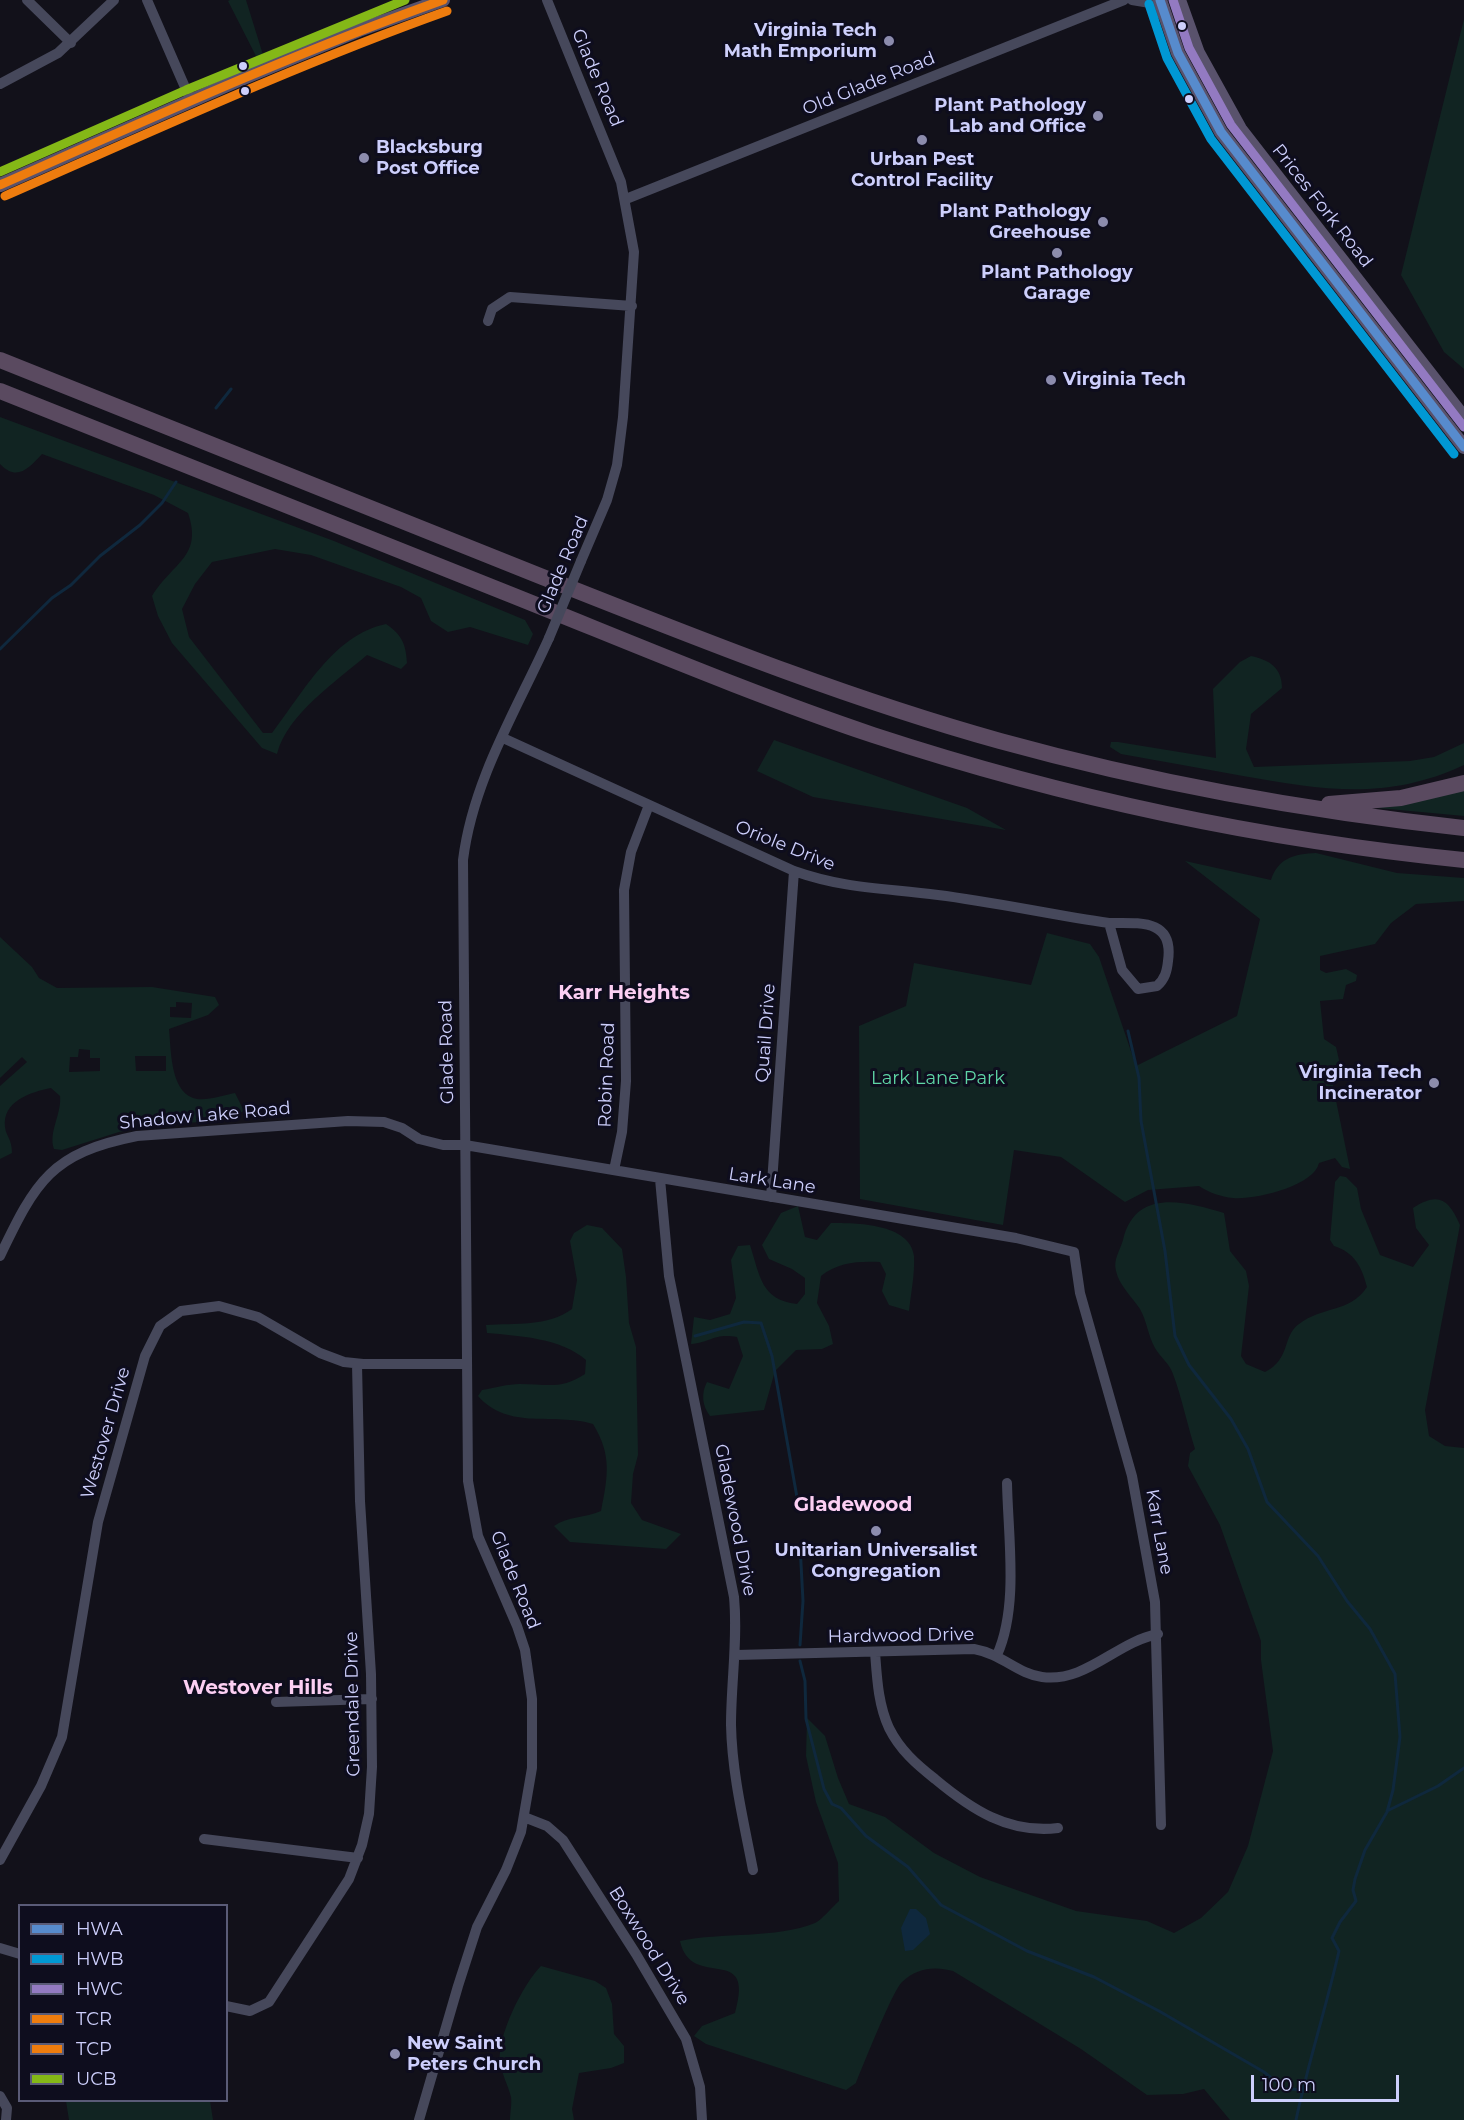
<!DOCTYPE html>
<html>
<head>
<meta charset="utf-8">
<style>
  body { margin:0 }
  #map { position:relative; width:1464px; height:2120px; overflow:hidden; background:#12111a; font-family:Montserrat,sans-serif }
  canvas { display:block }
  .legend { position:absolute; left:18px; top:1904px; width:210px; height:198px; box-sizing:border-box; background:#0e0d1e; border:2px solid #5a5b77; margin:0; padding:8px 10px; list-style:none; font-size:18px; color:#cdcffc }
  .legend li { display:flex; align-items:center; gap:12px; height:30px }
  .legend b { width:30px; border:2px solid #5a5b77 }
  .scale { position:absolute; left:1251px; top:2075px; width:148px; height:27px; box-sizing:border-box; border:3px solid #cdcffc; border-top:0; padding-left:8px; font-size:18px; line-height:21px; white-space:nowrap; color:#cdcffc; -webkit-text-stroke:4px #0e0d1e; paint-order:stroke }
</style>
</head>
<body>
<div id="map">
<canvas width="1464" height="2120"></canvas>
<ul class="legend">
<li><b style="height:8px;background:#578bcd"></b>HWA</li>
<li><b style="height:8px;background:#0098d4"></b>HWB</li>
<li><b style="height:8px;background:#937ac2"></b>HWC</li>
<li><b style="height:8px;background:#ee7c0e"></b>TCR</li>
<li><b style="height:8px;background:#ee7c0e"></b>TCP</li>
<li><b style="height:8px;background:#84b817"></b>UCB</li>
</ul>
<div class="scale">100 m</div>
</div>
<script>
const ctx = document.querySelector('canvas').getContext('2d');
ctx.lineJoin = 'round';
function paint(path, color) { ctx.fillStyle = color; ctx.fill(path, 'evenodd'); }
function stroke(path, color, width, dash) { ctx.strokeStyle = color; ctx.lineWidth = width; ctx.lineCap = dash ? 'butt' : 'round'; ctx.setLineDash(dash || []); ctx.stroke(path); }
function drawText(font, color, halo, rows, align = 'center') {
  ctx.font = font + ' Montserrat,sans-serif'; ctx.lineWidth = 6; ctx.setLineDash([]); ctx.textBaseline = 'middle'; ctx.strokeStyle = halo; ctx.fillStyle = color; for (const [text, x, y, turn = 0] of rows) {
    ctx.save(); ctx.translate(x, y); ctx.rotate((+turn || 0) * Math.PI / 180); ctx.textAlign = isNaN(turn) ? turn : align; if (halo) ctx.strokeText(text, 0, 0); ctx.fillText(text, 0, 0); ctx.restore();
  }
}
paint(new Path2D(`
  M230,0H246L264,58L258,60L228,1Z
  M1464,19V369L1444,352L1401,275Z
  M0,417L334,541L525,620L533,634L528,645L470,627L448,632L431,621L421,598L401,587L311,555L275,549L212,562L195,584L182,609L189,637L263,733H272C303,693 333,635 386,624C402,635 406,644 407,663L401,669L367,655C337,681 287,714 277,754L262,748L172,643L158,616L152,596C173,562 203,557 188,513L154,495L42,454C29,468 17,482 0,464Z
  M1251,656C1270,660 1282,668 1282,688L1251,714L1246,749L1254,767L1410,761L1434,757L1464,743V765C1387,801 1323,790 1243,776C1203,769 1162,761 1121,754L1110,747L1111,742H1118L1216,758L1213,689L1240,662Z
  M774,740L967,808L1006,830L813,797L757,771Z
  M1464,789V816L1367,807Z
  M1316,853L1397,873L1464,878V901L1416,904L1391,923L1375,944L1320,956V970L1326,973L1346,969L1357,975L1356,981L1346,985L1343,999L1320,1001L1324,1039L1336,1047L1342,1073L1331,1076L1350,1169L1342,1167L1335,1158L1319,1163C1314,1186 1255,1200 1233,1198C1221,1197 1208,1192 1199,1186L1148,1190L1125,1202L1061,1157L1014,1150L1003,1225L860,1199L859,1026L906,1006L914,963L1031,985L1047,933L1090,944L1099,957L1136,1066L1237,1016L1260,919L1185,861L1271,880C1278,858 1294,854 1316,853Z
  M0,937L32,967L39,978L57,988L152,987L215,997L219,1005L208,1015L169,1029C171,1048 170,1090 193,1098C205,1102 223,1095 235,1093L244,1111L223,1121L160,1124L119,1132L62,1150L54,1149C48,1132 62,1114 60,1096L51,1088C31,1092 2,1101 5,1127C6,1136 12,1139 12,1153L0,1159V1086L27,1062L22,1057L0,1078ZM176,1002L192,1003L191,1018L170,1017V1007H176ZM79,1049L90,1050V1058H100V1071L69,1072L70,1057H78ZM135,1056H166V1071H136Z
  M1340,1176L1346,1177L1357,1188L1361,1209L1380,1255L1413,1267L1429,1245L1416,1228L1413,1208C1439,1191 1449,1200 1460,1225L1425,1410L1429,1436L1445,1446L1464,1448V2120H1230L1204,2089L1183,2094L1147,2095L1081,2049L953,1971C934,1966 917,1968 902,1982C893,1990 863,2066 856,2083L846,2090L706,2044L694,2036L702,2026L735,2013C756,1941 691,1992 680,1941C721,1932 776,1939 815,1923C823,1919 832,1907 839,1901L838,1863L816,1802L806,1756L807,1718L825,1736L838,1778L849,1804L885,1817L934,1853L980,1877L1076,1911L1147,1921L1174,1933L1201,1918L1228,1892L1248,1846L1273,1751L1261,1660V1641L1220,1525L1188,1466L1190,1453L1195,1449C1187,1424 1182,1398 1173,1374C1170,1364 1160,1357 1155,1348C1148,1336 1147,1321 1140,1309C1132,1297 1119,1285 1116,1271C1113,1259 1120,1251 1123,1240C1135,1188 1185,1201 1224,1213L1230,1251L1246,1271L1249,1286L1241,1356L1246,1364L1265,1372C1291,1359 1282,1336 1299,1324C1322,1306 1350,1313 1367,1287C1362,1267 1354,1252 1334,1246L1330,1240L1335,1182Z
  M798,1206L805,1237L817,1240L831,1223C855,1223 910,1223 914,1256C915,1273 911,1293 909,1311L889,1305L882,1291L886,1274L880,1262C859,1261 838,1262 821,1276L817,1303L829,1326L833,1344L822,1349L796,1350L775,1371L764,1410L710,1416C702,1406 701,1393 707,1382L729,1389L743,1356L737,1337C714,1333 712,1342 691,1344L694,1317L710,1320L730,1314L736,1298L731,1260L738,1246L750,1245C760,1276 761,1300 797,1304L805,1294V1278L792,1269L769,1259L762,1245L781,1213Z
  M587,1225L602,1228L622,1249L626,1277L629,1323L636,1347L638,1455L633,1474L631,1503L642,1520L681,1534L666,1549L570,1542L554,1526C568,1516 585,1518 601,1511C608,1476 612,1455 593,1424C553,1412 509,1431 478,1396L482,1390C494,1388 508,1384 520,1384C547,1384 561,1390 585,1374L586,1360C561,1338 519,1336 487,1333L486,1325C514,1323 548,1327 572,1309L577,1280L570,1241L574,1233Z
  M541,1966L595,1981L606,1988L612,2004L614,2034L624,2046V2063L611,2068L579,2073L572,2109L574,2120H510C510,2113 512,2104 511,2097C508,2085 502,2075 500,2062C497,2036 523,1984 541,1966Z
  M66,2101H210L213,2120H69Z`), '#112422');
paint(new Path2D(`
  M910,1909H916L926,1918L930,1934L913,1950L905,1951L901,1928Z`), '#0f283d');
stroke(new Path2D(`
  M216,408L231,389
  M0,649L52,598L71,585L100,556L140,525L162,503L176,482
  M1128,1031L1139,1078L1141,1121L1165,1251L1175,1336L1189,1365L1231,1419L1248,1449L1267,1502L1318,1556L1347,1601L1370,1629L1395,1674L1400,1737L1393,1790L1387,1812L1365,1850L1355,1879L1353,1890L1356,1901L1340,1922L1332,1938L1339,1951C1326,2008 1308,2063 1296,2120
  M695,1336L744,1322L761,1323L772,1356L798,1503
  M800,1645L803,1601L800,1545
  M800,1661L805,1681L806,1719L824,1789L832,1804L841,1808L866,1836L908,1867L941,1905L1027,1951L1094,1977L1159,2011L1264,2072L1284,2088L1301,2090V2092
  M1387,1811L1438,1786L1464,1768`), '#0f283d', 3);
stroke(new Path2D(`
  M27,0L71,43
  M147,0L191,101
  M547,0L621,182L634,252L623,417L617,465L607,500L581,561
  M1132,0L1150,3L1164,17
  M0,84L58,53L114,0
  M626,199L1124,0
  M488,321L492,309L510,297L632,306
  M503,738L794,871C845,889 885,888 938,895C995,902 1052,915 1109,923L1122,970L1138,989L1157,986C1165,979 1167,971 1168,961C1174,919 1140,923 1109,923
  M614,1170L622,1132L626,1081L624,890L631,852L649,805
  M660,1179L669,1276L734,1597C738,1640 731,1682 731,1725C732,1774 744,1823 753,1870
  M771,1197L794,871
  M0,1256C36,1181 51,1153 137,1136L348,1121L384,1122L402,1128L419,1139L443,1145H465L1016,1238L1074,1252L1080,1293L1132,1476L1155,1602L1161,1825
  M875,1652C877,1678 878,1704 889,1728C900,1750 916,1764 935,1779C971,1809 1008,1834 1058,1828
  M736,1655L974,1649C1002,1654 1018,1674 1042,1677C1086,1683 1116,1642 1158,1634
  M997,1655C1019,1606 1008,1537 1007,1483
  M276,1702L372,1699
  M524,1817L547,1826L563,1840L636,1954L686,2039L700,2087L702,2120
  M204,1839L358,1858
  M0,1860L41,1786L62,1737L98,1522L145,1356L160,1326L181,1311L219,1306L258,1317L320,1353L344,1362L363,1364H466
  M0,1948L20,1954
  M226,2006L250,2011L269,2002L349,1879L362,1845L369,1814L372,1767L371,1674L360,1501L357,1364
  M0,2096L7,2108L6,2120
  M419,2120L458,1986L477,1927L506,1870L521,1832L532,1768V1699L525,1650L517,1626L478,1536L468,1481L463,860C473,780 516,711 549,638`), '#46485b', 10);
stroke(new Path2D(`
  M1160,0L1178,53L1221,132L1464,447
  M1179,0L1198,53L1240,129L1464,418
  M0,185L236,81L359,30L443,0`), '#59526c', 14);
stroke(new Path2D(`
  M0,360C180,432 360,504 540,576C692,636 842,697 1000,741C1152,783 1307,811 1464,828
  M0,391C168,459 336,526 504,592C627,641 748,693 873,735C1065,798 1263,840 1464,860
  M1329,804L1401,798L1464,783`), '#5a4a60', 16);
stroke(new Path2D(`
  M549,638L581,561`), '#46485b', 10);
stroke(new Path2D(`
  M1160,0L1178,53L1221,132L1464,447`), '#578bcd', 9);
stroke(new Path2D(`
  M1149,4L1167,58L1211,139L1454,454`), '#0098d4', 9);
stroke(new Path2D(`
  M1173,0L1189,48L1231,125L1464,427`), '#937ac2', 9);
stroke(new Path2D(`
  M0,185C147,120 292,54 443,0`), '#ee7c0e', 9);
stroke(new Path2D(`
  M5,196C151,132 296,65 447,11`), '#ee7c0e', 9);
stroke(new Path2D(`
  M0,172L186,90L405,0`), '#84b817', 9);
for (const [x, y, r, color] of [
  [1182,26,5,"#cdcffc"],
  [889,41,6,"#8c8cad"],
  [243,66,5,"#cdcffc"],
  [245,91,5,"#cdcffc"],
  [1189,99,5,"#cdcffc"],
  [1098,116,6,"#8c8cad"],
  [922,140,6,"#8c8cad"],
  [364,158,6,"#8c8cad"],
  [1103,222,6,"#8c8cad"],
  [1057,253,6,"#8c8cad"],
  [1051,380,6,"#8c8cad"],
  [1434,1083,6,"#8c8cad"],
  [876,1531,6,"#8c8cad"],
  [395,2054,6,"#8c8cad"]
]) { const dot = new Path2D(); dot.arc(x, y, r, 0, 2 * Math.PI); ctx.fillStyle = color; ctx.fill(dot); stroke(dot, '#0e0d1e', 2); }
drawText('bold 18px', '#cdcffc', '#0e0d1e', [
  ["Virginia Tech",877,31],
  ["Math Emporium",877,52],
  ["Plant Pathology",1086,106],
  ["Lab and Office",1086,127],
  ["Blacksburg",376,148,"left"],
  ["Post Office",376,169,"left"],
  ["Urban Pest",922,160,"center"],
  ["Control Facility",922,181,"center"],
  ["Plant Pathology",1091,212],
  ["Greehouse",1091,233],
  ["Plant Pathology",1057,273,"center"],
  ["Garage",1057,294,"center"],
  ["Virginia Tech",1063,380,"left"],
  ["Virginia Tech",1422,1073],
  ["Incinerator",1422,1094],
  ["Unitarian Universalist",876,1551,"center"],
  ["Congregation",876,1572,"center"],
  ["New Saint",407,2044,"left"],
  ["Peters Church",407,2065,"left"]
], 'right');
drawText('18px', '#cdcffc', '#0e0d1e', [
  ["Glade Road",597,78,67],
  ["Old Glade Road",869,84,-22],
  ["Prices Fork Road",1322,206,52],
  ["Glade Road",563,565,-67],
  ["Oriole Drive",785,846,22],
  ["Quail Drive",766,1033,-86],
  ["Glade Road",447,1052,-91],
  ["Robin Road",607,1075,-88],
  ["Shadow Lake Road",205,1116,-5],
  ["Lark Lane",772,1181,9],
  ["Westover Drive",106,1433,-74],
  ["Gladewood Drive",735,1520,79],
  ["Karr Lane",1159,1532,80],
  ["Glade Road",515,1580,68],
  ["Hardwood Drive",901,1636,-1],
  ["Greendale Drive",353,1704,-91],
  ["Boxwood Drive",649,1946,58]
]);
drawText('18px', '#5fd6a6', '#0e0d1e', [
  ["Lark Lane Park",938,1079]
]);
drawText('bold 20px', '#fccff3', '#0e0d1e', [
  ["Karr Heights",624,993],
  ["Gladewood",853,1505],
  ["Westover Hills",258,1688]
]);
</script>
</body>
</html>
